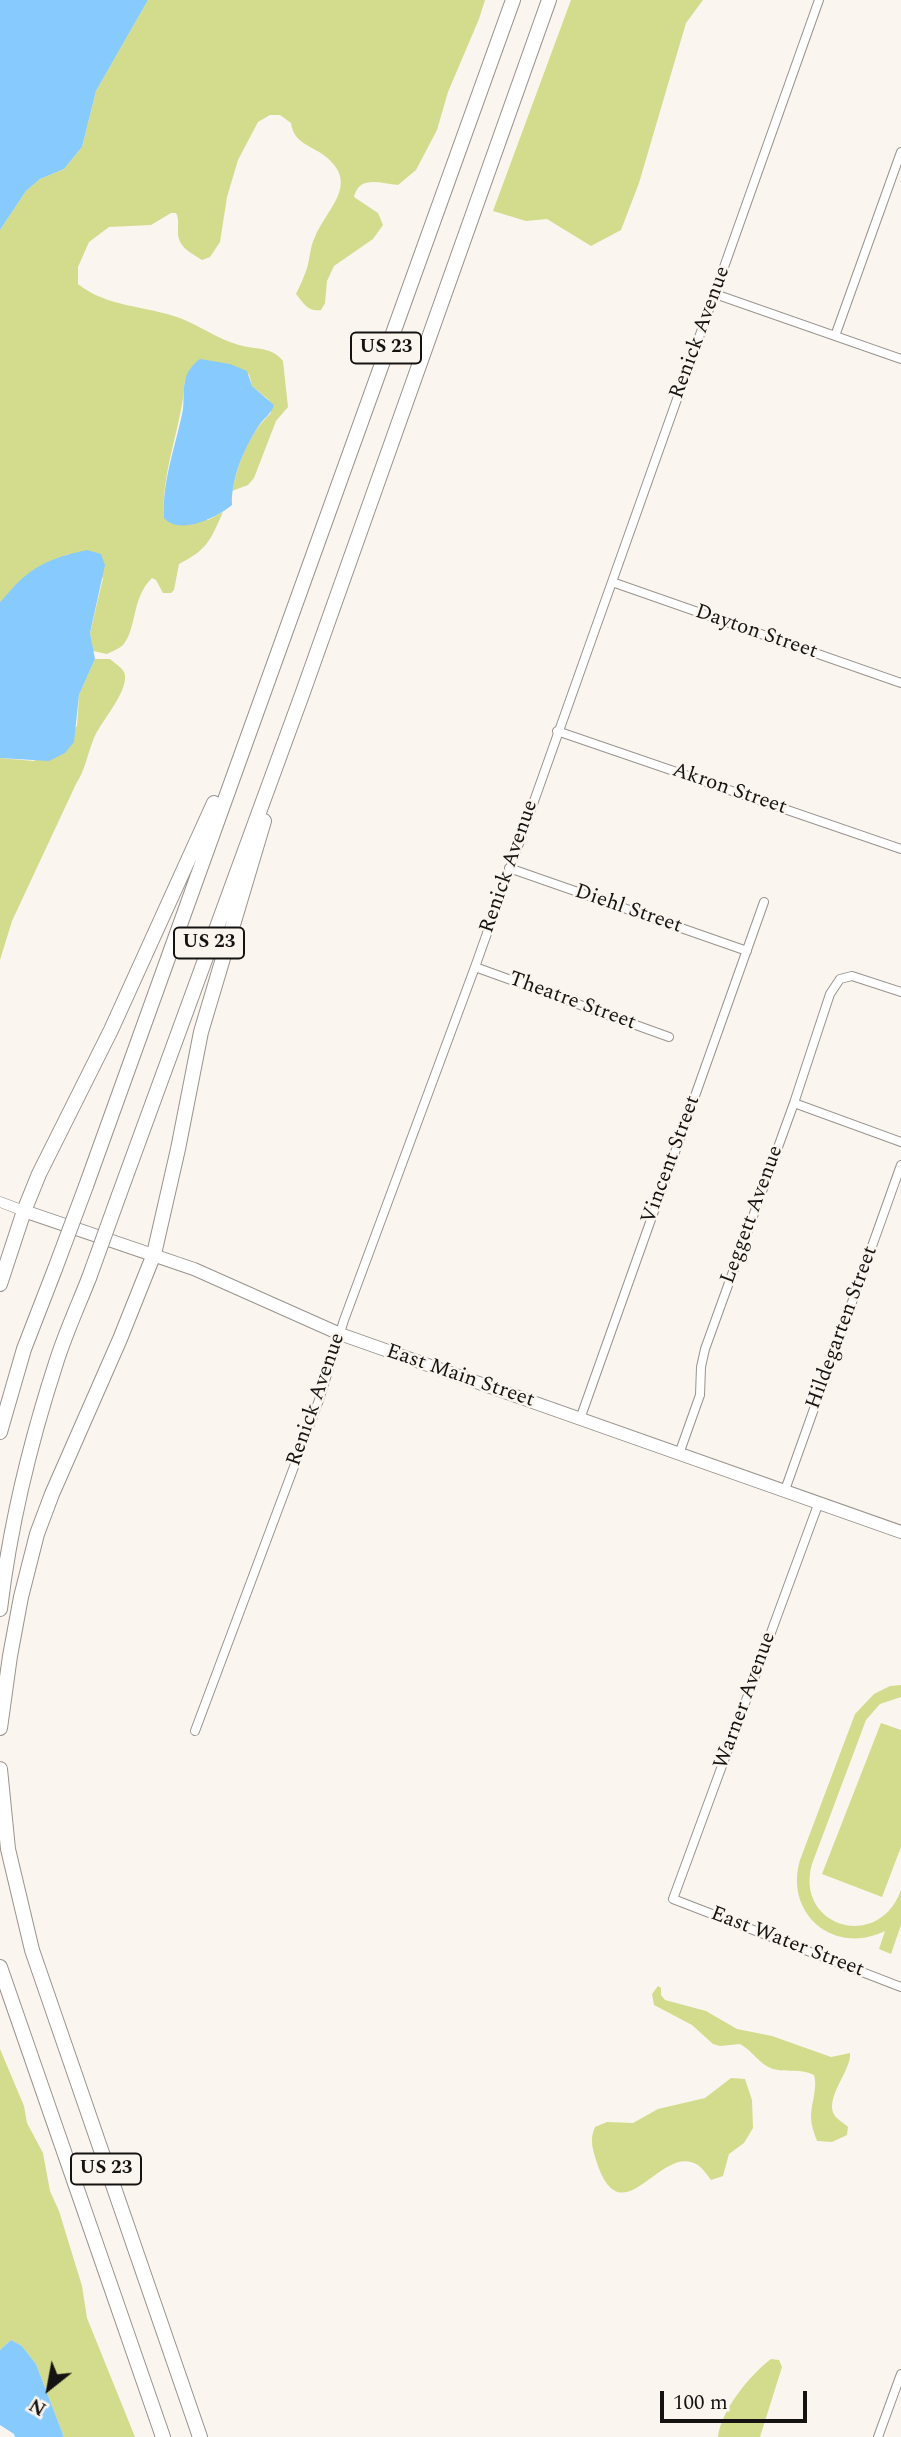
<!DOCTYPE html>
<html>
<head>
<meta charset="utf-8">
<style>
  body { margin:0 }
  #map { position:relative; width:901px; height:2437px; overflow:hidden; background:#fbf5ef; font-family:Spectral,serif }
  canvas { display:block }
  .north { position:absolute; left:14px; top:2353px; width:70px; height:70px; -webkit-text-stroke:5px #fbf5ef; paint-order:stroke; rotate:211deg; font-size:19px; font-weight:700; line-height:28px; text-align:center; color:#151311 }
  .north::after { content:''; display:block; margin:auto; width:24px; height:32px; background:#151311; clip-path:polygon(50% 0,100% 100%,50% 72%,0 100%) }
  .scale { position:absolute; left:660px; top:2391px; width:147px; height:32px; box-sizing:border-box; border:4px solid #151311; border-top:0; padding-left:9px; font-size:21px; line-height:24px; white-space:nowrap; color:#151311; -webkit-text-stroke:5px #fbf5ef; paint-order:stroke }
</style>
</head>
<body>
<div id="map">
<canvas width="901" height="2437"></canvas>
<div class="north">N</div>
<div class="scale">100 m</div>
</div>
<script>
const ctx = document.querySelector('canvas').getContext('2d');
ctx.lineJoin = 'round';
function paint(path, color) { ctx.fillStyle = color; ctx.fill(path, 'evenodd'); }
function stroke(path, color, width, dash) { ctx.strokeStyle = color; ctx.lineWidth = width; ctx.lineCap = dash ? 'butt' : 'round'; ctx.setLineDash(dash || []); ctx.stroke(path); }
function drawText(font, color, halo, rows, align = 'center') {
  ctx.font = font + ' Spectral,serif'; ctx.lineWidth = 5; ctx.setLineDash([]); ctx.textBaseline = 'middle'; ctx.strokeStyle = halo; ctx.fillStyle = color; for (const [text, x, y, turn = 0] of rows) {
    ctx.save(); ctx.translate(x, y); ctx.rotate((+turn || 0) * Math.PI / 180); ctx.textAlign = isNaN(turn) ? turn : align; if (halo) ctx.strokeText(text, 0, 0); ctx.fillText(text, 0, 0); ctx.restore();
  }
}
paint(new Path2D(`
  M148,0H485L479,19L448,92L437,130L416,170L398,185C380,183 359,175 354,197L378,213L383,225L373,239L334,266L327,281L325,303L321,310C308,312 304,304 296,294C300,286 304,277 307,268C310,258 310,246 315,237C328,207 360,184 325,156C311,145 294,144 291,123L280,115H270L258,122L238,160L227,197L220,242L210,257L202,260C190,252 177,247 178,230C178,223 179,219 176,213H171L151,225L109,227L89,242L78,267V284C106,307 147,306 180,318C200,326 218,339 239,345C255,350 272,346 283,361L288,407L276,421L254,478L248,485L232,491C238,463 250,432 271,413L269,400L252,386L249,374L185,379C182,428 161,471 164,517L208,520L223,512C210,541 208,549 179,564L174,590L171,593H163L156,580L152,578C131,598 137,631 122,646C118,649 111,652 107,654L93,651L90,633L103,578L69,554L40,566L0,602V230L26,191L40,179L64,169L82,147L96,91Z
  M571,0H703L686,23L639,183L621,230L591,246L547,219L526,221L493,211Z
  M95,659H110C114,663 124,668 125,675C127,694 101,721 94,738C87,755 86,768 76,784L12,921L0,960V758L34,761L77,726L79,695Z
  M901,1685V1697L880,1704L866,1720L812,1864C794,1926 878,1953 901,1890V1925L891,1954L879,1949L885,1931C834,1956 784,1914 800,1860L855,1714L874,1694L890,1686Z
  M881,1723L901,1730V1847L882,1897L822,1874Z
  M658,1986L661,1988V1995L665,2000L706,2011L737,2029L772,2036L831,2057L850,2053C852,2070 823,2099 835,2116C838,2120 844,2123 848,2127L847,2135L832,2142L817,2141C814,2133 811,2125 811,2117C811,2103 818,2088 814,2075C801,2068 788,2073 773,2069C760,2065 753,2051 740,2044L720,2046L713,2044L692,2025L654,2005L652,1994Z
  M0,2049L24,2106L27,2123L43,2153L50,2191L59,2211L82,2286L87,2318L135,2437H64L36,2364L22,2346L11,2340L0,2350Z
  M731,2078L745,2079L752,2100L753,2128L744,2143L729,2154L723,2176L711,2180C707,2175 702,2167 696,2164C660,2144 622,2238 597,2163C593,2150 589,2140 595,2127L607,2122L633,2123L658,2109L705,2098Z
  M771,2359L779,2360L782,2367L760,2437H718C721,2410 750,2375 771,2359Z`), '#d3dc8c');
paint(new Path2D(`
  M0,0H148L96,91L82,147L64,169L40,179L26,191L0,230Z
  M200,359L230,364L247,371L252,386L274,405C271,415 263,418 258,427C244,449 231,478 232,505C218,517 180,536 164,518C162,480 176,446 183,409C184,400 183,390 185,381C186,373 193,364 200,359Z
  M87,550L101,554L105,565L90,633L95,659L79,695L74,742L65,753L49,761L0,758V602C8,594 15,584 24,577C42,561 64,555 87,550Z
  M11,2340L22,2346L36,2364L64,2437H15L14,2434L0,2425V2350Z`), '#87cafd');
const minor = new Path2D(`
  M715,294L901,359
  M835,336L901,152
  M612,582L901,683
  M557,731L901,849
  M509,868L747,951
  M475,967L669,1037
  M794,1103L901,1142
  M580,1419L764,902
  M679,1454L700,1395L701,1367L705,1349L794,1103L830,994L840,979L852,976L901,992
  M785,1490L901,1165
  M819,1502L673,1899L901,1987
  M195,1731L319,1400L344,1320L475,967L819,0
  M878,2437L901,2374`);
const tertiary = new Path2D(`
  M0,1202L24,1211`);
const primary = new Path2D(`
  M24,1211L194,1269L340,1334L901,1532`);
const motorway = new Path2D(`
  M86,1186L513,0
  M119,1195L303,692L549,0
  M0,1284L24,1211L39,1174L111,1030L214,803
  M0,1432L24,1349L55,1269
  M0,1609C10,1525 30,1443 56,1363C65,1334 78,1306 89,1278
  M0,1728L10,1656L21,1597L37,1534L52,1494L120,1339L154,1254L178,1149L201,1032L264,821
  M0,1769L8,1849L32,1950L200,2437
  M0,1967L163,2437`);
stroke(minor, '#98938e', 10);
stroke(tertiary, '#98938e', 11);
stroke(primary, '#98938e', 14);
stroke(motorway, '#98938e', 16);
stroke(minor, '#fff', 8);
stroke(tertiary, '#fff', 10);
stroke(primary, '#fff', 12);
stroke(motorway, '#fff', 14);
const motorwayBridge = new Path2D(`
  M55,1269L86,1186
  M89,1278L119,1195`);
stroke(motorwayBridge, '#98938e', 16, []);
stroke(motorwayBridge, '#fff', 14);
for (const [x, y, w] of [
  [386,348,70],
  [209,943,70],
  [106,2169,70]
]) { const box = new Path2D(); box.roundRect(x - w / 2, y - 15.5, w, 31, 5); ctx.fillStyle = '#fbf5ef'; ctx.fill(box); stroke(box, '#151311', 2); }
drawText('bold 19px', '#151311', null, [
  ["US 23",386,348],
  ["US 23",209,943],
  ["US 23",106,2169]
]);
drawText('21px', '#151311', '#fbf5ef', [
  ["Renick Avenue",701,333,-70],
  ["Dayton Street",756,633,19],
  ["Akron Street",729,790,19],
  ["Renick Avenue",510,867,-71],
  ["Diehl Street",628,910,19],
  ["Theatre Street",572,1002,20],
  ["Vincent Street",672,1160,-70],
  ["Leggett Avenue",753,1215,-70],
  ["Hildegarten Street",843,1328,-70],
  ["East Main Street",460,1377,19],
  ["Renick Avenue",317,1400,-71],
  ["Warner Avenue",746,1701,-70],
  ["East Water Street",787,1943,21]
]);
</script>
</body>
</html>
